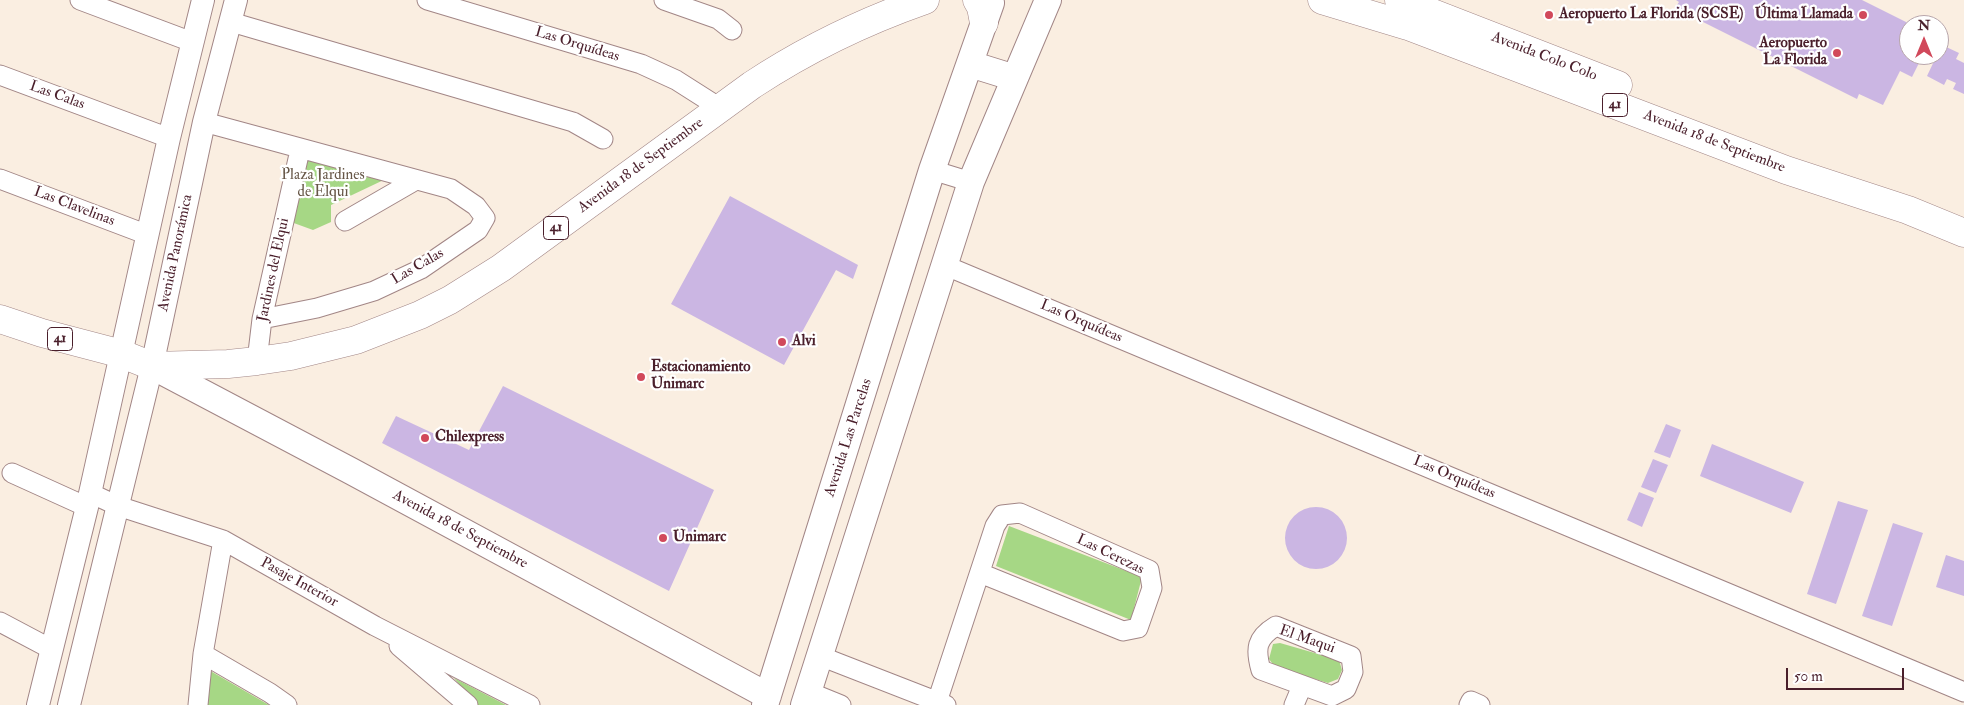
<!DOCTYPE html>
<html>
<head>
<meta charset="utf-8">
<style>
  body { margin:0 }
  #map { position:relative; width:1964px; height:705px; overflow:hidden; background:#faeee1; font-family:"IM FELL Double Pica",serif }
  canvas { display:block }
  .north { position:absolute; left:1899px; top:15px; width:50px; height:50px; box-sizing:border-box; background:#fff; border:1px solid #b7a5aa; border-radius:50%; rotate:0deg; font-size:14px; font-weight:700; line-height:20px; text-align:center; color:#4a1f2b }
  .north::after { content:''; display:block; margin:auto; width:18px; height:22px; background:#d1495b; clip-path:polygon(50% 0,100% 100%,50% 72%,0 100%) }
  .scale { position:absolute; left:1786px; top:668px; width:118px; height:22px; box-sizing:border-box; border:2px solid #4a1f2b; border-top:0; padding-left:6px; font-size:15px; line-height:18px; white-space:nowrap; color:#4a1f2b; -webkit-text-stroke:4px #fff; paint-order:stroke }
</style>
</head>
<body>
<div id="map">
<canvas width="1964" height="705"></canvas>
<div class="north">N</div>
<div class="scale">50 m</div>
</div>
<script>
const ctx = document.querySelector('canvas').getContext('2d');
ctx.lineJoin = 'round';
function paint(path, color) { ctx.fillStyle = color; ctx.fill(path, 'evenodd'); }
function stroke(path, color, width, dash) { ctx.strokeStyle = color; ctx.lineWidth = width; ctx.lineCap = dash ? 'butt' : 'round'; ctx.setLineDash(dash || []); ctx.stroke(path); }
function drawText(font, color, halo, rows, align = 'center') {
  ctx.font = font + ' "IM FELL Double Pica",serif'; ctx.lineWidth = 4.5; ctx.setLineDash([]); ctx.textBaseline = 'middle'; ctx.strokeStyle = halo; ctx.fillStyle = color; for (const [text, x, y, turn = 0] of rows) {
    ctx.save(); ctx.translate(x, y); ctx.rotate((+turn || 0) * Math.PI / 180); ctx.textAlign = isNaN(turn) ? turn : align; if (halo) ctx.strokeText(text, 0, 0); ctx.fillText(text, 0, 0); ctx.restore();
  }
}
paint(new Path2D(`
  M307,159L390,177L331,205V222L313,230L291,222Z
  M1009,526L1142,577L1131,620L996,566Z
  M1280,643L1339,660L1342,670L1338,679L1328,683L1275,667L1269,659L1273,644Z
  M207,669L269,705H205Z
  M454,678L506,705H477Z`), '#a6d785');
paint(new Path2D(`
  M1676,0H1862L1912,25H1909V55H1923L1912,77L1900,71L1883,105L1859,94L1857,99L1675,8L1679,2Z
  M1942,45L1959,53L1956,59L1964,63V94L1953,89L1956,83L1947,79L1944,85L1927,76L1937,55H1939Z
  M730,196L858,265L853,279L836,270L784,365L671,304Z
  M503,386L714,490L669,591L382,443L396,416L469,450Z
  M1666,424L1681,430L1670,458L1654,452Z
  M1712,444L1804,482L1791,513L1700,476Z
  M1653,459L1668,465L1656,493L1641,487Z
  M1639,492L1654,498L1642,527L1627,520Z
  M1838,501L1868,510L1836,604L1807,594Z
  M1285 538a31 31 0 1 1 62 0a31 31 0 1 1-62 0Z
  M1893,523L1923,533L1892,626L1862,616Z
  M1946,555L1964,561V596L1936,587Z`), '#cbb6e3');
const minor = new Path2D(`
  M80,0L192,42
  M427,0L641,64L676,80L720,108
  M664,0L718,19L732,30
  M231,22L573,122L603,139
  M0,75L169,138
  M204,122L451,189L476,206L485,218L478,230L421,269L374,291L317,308L262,319
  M932,170L971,182
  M0,179L148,235
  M345,221L416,180
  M944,265L1964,692
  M257,361L262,319L300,150
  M12,473L87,507
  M90,493L118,506L223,540L375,626L530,705
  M0,622L51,649
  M1276,626L1351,656L1353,672L1346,689L1332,696L1261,670C1255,649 1256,638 1276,626Z
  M399,646L468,705
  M203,654L270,693L287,705
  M820,656L946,705
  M809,692L841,705
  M198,705L203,654L223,540
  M936,705L995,526L1002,515L1020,513L1149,570L1152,588L1138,628L1123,631L980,573
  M1294,705L1302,686
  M1469,705L1471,701L1480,705`);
const tertiary = new Path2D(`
  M38,705L87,507L169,138L203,0
  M69,705L152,366L204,122L236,0`);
const secondary = new Path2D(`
  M970,64L1015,78
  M152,366L351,471L768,696
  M765,705L932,170L991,3
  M804,705L971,182L1048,0`);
const primary = new Path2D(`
  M977,0L981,7L984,23
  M1322,0L1408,26L1786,170L1908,210L1964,233
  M1399,0L1618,85
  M0,319L42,333L122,354L152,366L228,364L257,361L291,356L356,340L420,315L450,300L501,268L752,85C808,48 862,22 925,0`);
stroke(minor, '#a28686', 21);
stroke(tertiary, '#a28686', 24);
stroke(secondary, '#a28686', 28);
stroke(primary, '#a28686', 29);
stroke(minor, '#fff', 19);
stroke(tertiary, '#fff', 22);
stroke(secondary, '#fff', 26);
stroke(primary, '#fff', 28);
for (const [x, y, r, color] of [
  [1549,15,5,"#d1495b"],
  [1863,15,5,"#d1495b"],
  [1837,53,5,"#d1495b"],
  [782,342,5,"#d1495b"],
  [641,377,5,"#d1495b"],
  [425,438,5,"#d1495b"],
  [663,538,5,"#d1495b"]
]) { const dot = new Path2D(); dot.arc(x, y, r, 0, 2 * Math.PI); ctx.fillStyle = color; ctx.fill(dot); stroke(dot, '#fff', 2); }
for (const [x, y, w] of [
  [1615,105,25],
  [556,228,25],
  [60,339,25]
]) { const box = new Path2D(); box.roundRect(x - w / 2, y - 11.5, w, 23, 4); ctx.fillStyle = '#fff'; ctx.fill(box); stroke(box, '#4a1f2b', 1); }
drawText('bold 14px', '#4a1f2b', null, [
  ["41",1615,105],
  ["41",556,228],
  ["41",60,339]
]);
drawText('bold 15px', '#4a1f2b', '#fff', [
  ["Aeropuerto La Florida (SCSE)",1559,15],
  ["Última Llamada",1853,15,"right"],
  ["Aeropuerto",1827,44,"right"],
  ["La Florida",1827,61,"right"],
  ["Alvi",792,342],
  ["Estacionamiento",651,368],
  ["Unimarc",651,385],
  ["Chilexpress",435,438],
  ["Unimarc",673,538]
], 'left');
drawText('15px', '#4a1f2b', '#fff', [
  ["Las Orquídeas",577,45,17],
  ["Avenida Colo Colo",1544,57,21],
  ["Las Calas",57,96,20],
  ["Avenida 18 de Septiembre",1714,142,21],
  ["Avenida 18 de Septiembre",641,166,-36],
  ["Las Clavelinas",74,207,21],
  ["Avenida Panorámica",176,253,-78],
  ["Las Calas",418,267,-30],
  ["Jardines del Elqui",274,270,-78],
  ["Las Orquídeas",1081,322,23],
  ["Avenida Las Parcelas",849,438,-72],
  ["Las Orquídeas",1454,478,23],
  ["Avenida 18 de Septiembre",460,530,28],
  ["Las Cerezas",1110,555,26],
  ["Pasaje Interior",299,583,29],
  ["El Maqui",1307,640,19]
]);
drawText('15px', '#665646', '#fff', [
  ["Plaza Jardines",323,176],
  ["de Elqui",323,193]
]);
</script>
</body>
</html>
